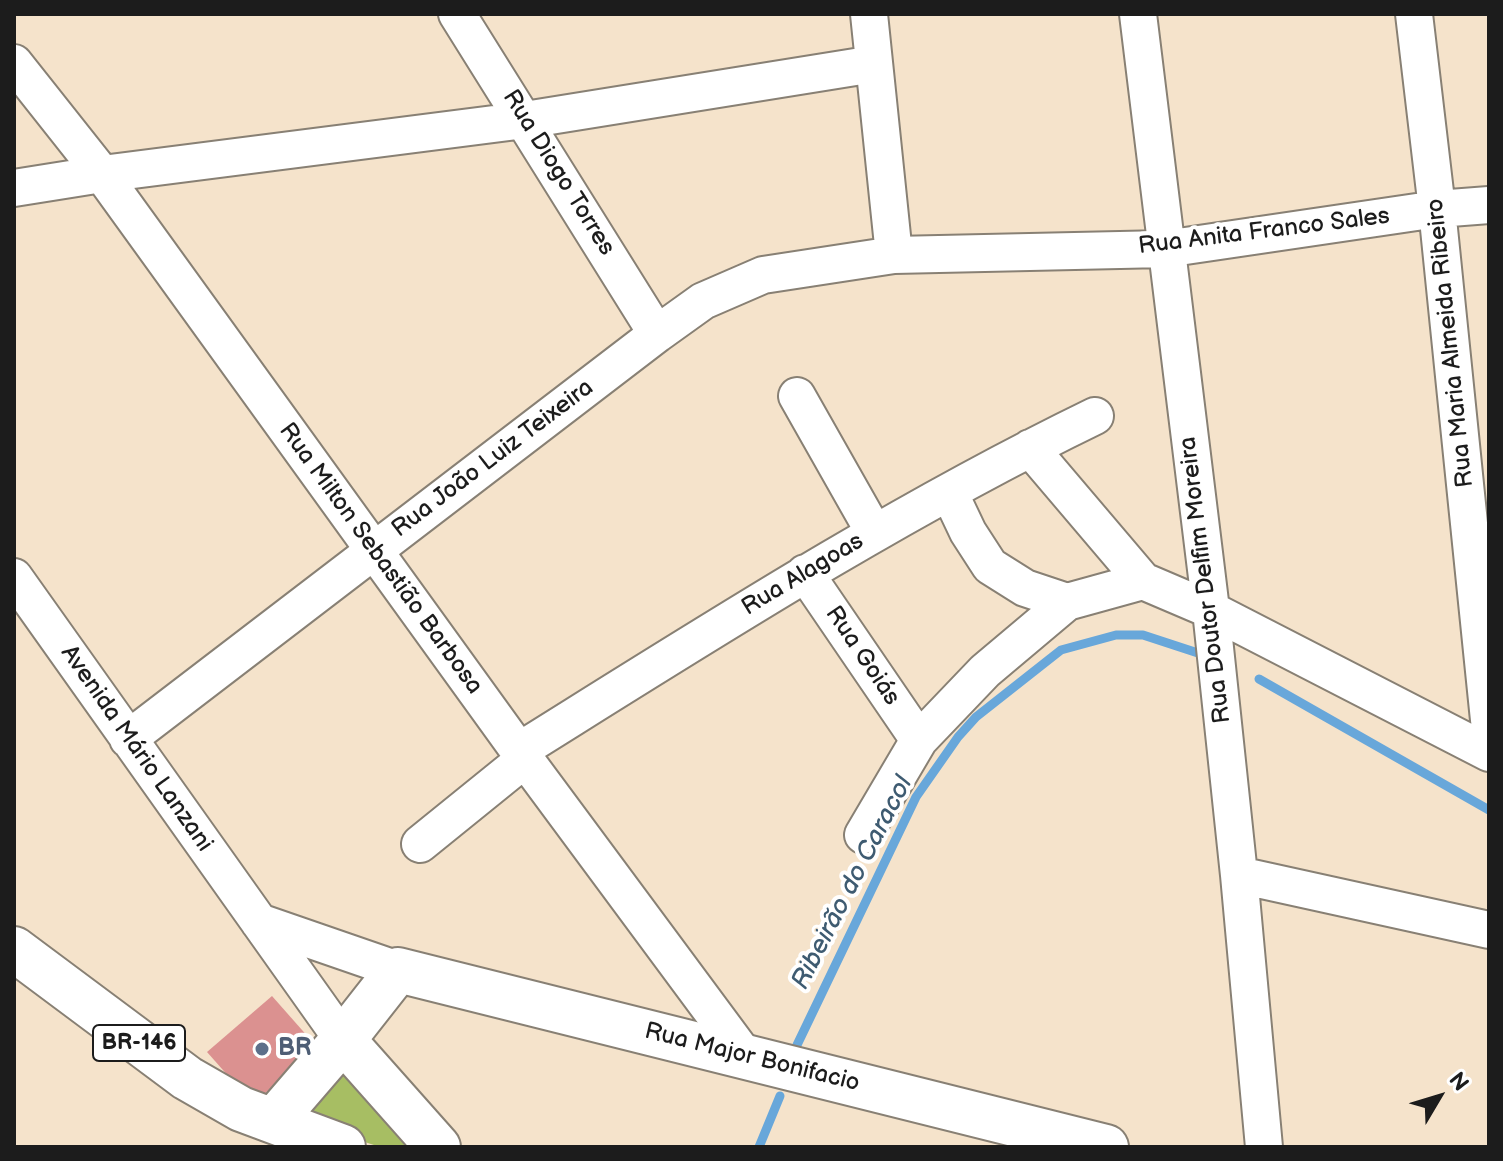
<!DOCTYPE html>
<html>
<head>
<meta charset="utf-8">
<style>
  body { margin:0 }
  #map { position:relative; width:1503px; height:1161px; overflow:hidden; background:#f5e3cb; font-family:"Balsamiq Sans",sans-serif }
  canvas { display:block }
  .frame { position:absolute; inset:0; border:16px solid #1c1c1c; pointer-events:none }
  .north { position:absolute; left:1399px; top:1057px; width:80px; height:80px; -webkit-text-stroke:6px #fff; paint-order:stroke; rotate:52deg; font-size:22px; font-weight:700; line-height:32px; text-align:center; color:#1c1c1c }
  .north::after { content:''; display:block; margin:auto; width:28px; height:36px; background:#1c1c1c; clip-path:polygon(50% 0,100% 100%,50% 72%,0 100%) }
</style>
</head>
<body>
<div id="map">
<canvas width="1503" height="1161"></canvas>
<div class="frame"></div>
<div class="north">N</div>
</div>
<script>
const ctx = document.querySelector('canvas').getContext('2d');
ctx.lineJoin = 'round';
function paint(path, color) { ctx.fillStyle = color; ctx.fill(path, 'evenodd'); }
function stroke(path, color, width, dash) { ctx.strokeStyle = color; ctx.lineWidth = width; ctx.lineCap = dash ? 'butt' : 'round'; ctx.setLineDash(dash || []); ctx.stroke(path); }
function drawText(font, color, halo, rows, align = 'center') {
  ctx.font = font + ' "Balsamiq Sans",sans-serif'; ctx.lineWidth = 8; ctx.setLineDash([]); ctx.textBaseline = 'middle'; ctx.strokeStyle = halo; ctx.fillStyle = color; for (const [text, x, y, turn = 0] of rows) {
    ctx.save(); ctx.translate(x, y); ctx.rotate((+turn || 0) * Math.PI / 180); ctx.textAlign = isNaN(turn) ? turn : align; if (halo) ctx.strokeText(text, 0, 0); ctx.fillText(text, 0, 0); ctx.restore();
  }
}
paint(new Path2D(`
  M350,1065L422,1147H380L295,1119Z`), '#a7be63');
stroke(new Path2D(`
  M1259,679L1489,810
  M797,1045L916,797L958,737L976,717L1061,650L1116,635H1143L1201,654
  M759,1147L780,1096`), '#68a7da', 9);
paint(new Path2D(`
  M272,996L317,1047L253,1104L207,1052Z`), '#db9190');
const minor = new Path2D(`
  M457,14L657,334
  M869,14L894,255
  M1138,14L1211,610L1239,875L1264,1147
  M1414,14L1437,209L1489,720
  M14,63L102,174L519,751L745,1056
  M14,188L102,174L525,120L874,64
  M797,396L874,532
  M1030,448L1143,581L1211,610L1489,753
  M949,492L968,532L990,566L1025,588L1067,602L1143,581
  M805,573L919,740
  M14,577L343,1040
  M128,739L657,334L703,301L763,275L894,255L1165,249L1437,209L1489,205
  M519,751C708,633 895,513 1095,416
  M863,835L919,740L985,671L1067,602
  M420,844L525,759
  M1239,875L1489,930
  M259,922L398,970`);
const major = new Path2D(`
  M14,949L187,1078L241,1109L343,1147
  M343,1040L438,1147
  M274,1120L343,1040L398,970L1106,1147`);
stroke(minor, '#888074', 40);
stroke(major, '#888074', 48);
stroke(minor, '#fff', 36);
stroke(major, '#fff', 44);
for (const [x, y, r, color] of [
  [262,1049,8,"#5c6f8a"]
]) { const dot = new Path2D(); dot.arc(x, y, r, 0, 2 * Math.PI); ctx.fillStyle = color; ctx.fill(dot); stroke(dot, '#fff', 3); }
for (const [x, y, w] of [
  [139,1043,92]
]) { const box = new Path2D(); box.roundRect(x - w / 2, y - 18, w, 36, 6); ctx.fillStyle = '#fff'; ctx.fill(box); stroke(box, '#1c1c1c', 2); }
drawText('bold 22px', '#1c1c1c', null, [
  ["BR-146",139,1043]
]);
drawText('24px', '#1c1c1c', '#fff', [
  ["Rua Diogo Torres",558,173,58],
  ["Rua Anita Franco Sales",1264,232,-7],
  ["Rua Maria Almeida Ribeiro",1451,343,-96],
  ["Rua João Luiz Teixeira",493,459,-37],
  ["Rua Milton Sebastião Barbosa",380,559,54],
  ["Rua Alagoas",803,575,-31],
  ["Rua Doutor Delfim Moreira",1206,580,-97],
  ["Rua Goiás",862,656,56],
  ["Avenida Mário Lanzani",136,749,55],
  ["Rua Major Bonifacio",752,1058,14]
]);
drawText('bold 24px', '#4e5e75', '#fff', [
  ["BR",278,1049]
], 'left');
drawText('italic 26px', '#3e5b71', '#fff', [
  ["Ribeirão do Caracol",853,883,-63]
]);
</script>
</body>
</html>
